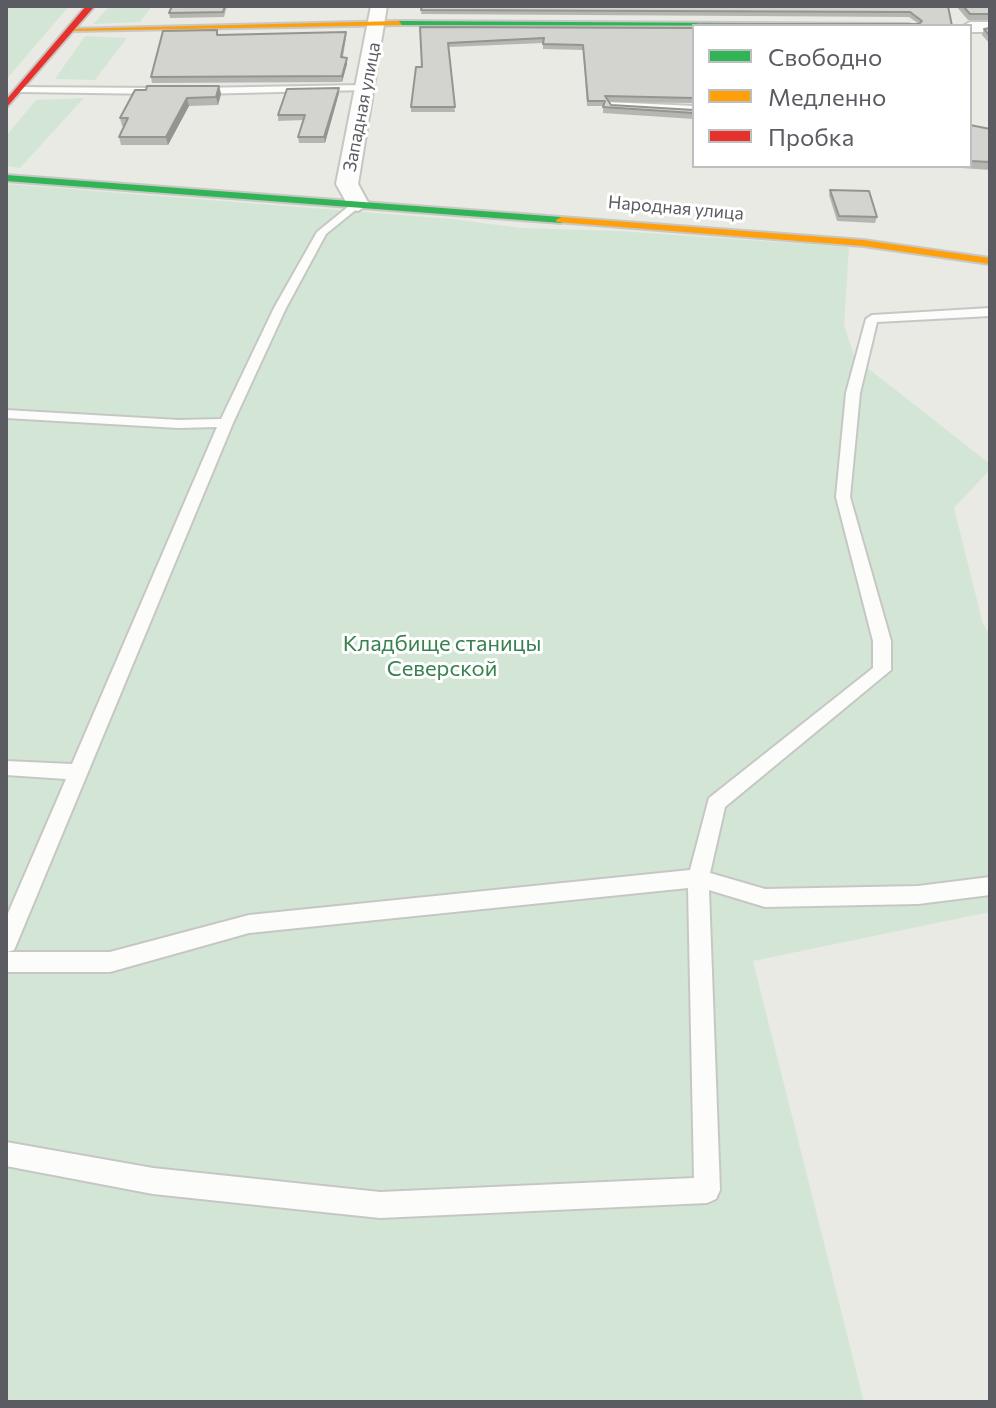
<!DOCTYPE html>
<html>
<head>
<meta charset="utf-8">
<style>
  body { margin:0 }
  #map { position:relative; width:996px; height:1408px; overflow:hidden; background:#eaeae4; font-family:Commissioner,sans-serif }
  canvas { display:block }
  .frame { position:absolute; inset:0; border:8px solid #5a5c62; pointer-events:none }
  .legend { position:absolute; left:692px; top:24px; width:280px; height:144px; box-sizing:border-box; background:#fff; border:2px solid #bdbec0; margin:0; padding:10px 14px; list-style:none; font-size:24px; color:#5a5c62 }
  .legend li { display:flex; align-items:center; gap:16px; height:40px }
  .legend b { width:40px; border:2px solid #bdbec0 }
</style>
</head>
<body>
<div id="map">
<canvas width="996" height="1408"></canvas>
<div class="frame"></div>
<ul class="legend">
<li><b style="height:10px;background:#30b455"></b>Свободно</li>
<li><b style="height:10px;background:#ff9f0a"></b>Медленно</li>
<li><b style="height:10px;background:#e5322d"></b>Пробка</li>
</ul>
</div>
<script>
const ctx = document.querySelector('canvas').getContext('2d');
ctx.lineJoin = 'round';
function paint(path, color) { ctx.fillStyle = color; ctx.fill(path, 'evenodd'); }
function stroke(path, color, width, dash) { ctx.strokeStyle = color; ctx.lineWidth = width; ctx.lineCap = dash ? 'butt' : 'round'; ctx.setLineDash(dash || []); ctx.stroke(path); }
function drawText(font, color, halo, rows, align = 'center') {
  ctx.font = font + ' Commissioner,sans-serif'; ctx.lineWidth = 6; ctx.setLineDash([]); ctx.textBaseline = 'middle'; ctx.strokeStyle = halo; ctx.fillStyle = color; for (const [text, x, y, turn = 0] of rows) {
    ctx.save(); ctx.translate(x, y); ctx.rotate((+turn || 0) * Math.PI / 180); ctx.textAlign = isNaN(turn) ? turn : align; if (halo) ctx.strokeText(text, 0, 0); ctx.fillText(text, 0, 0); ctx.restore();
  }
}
paint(new Path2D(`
  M6,6H69L6,80Z
  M110,6H152L140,22L93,24Z
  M85,36L127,38L95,80L55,79Z
  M84,98L20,168L6,166V136L36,100Z
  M6,184L452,219L521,228L619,231L849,247L844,325L855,358L990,464V470L954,508L983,624L990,635V912L753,961L864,1402H6Z`), '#d3e6d5');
const lane = new Path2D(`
  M362,85L365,90L197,94L193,91L197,88Z
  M17,87L160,88L164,91L160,94L20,92Z
  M608,102L694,106V112L611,107Z
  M354,202L363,204L326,234L286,308L233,423L17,943L14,950L7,952H110L249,915L690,870L709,798L873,668V641L836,497L846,393L866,319L872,315L990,308V316L877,322L860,393L850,497L891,641V670L725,807L710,873L765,889L918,886L990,877V895L918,904L765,907L709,890L720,1190L716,1199L707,1203L380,1218L153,1194L6,1166V1142L153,1168L380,1192L694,1178L688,888L249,933L110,972H6V918L66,779L6,775V761L72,764L217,427L179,428L6,418V410L179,420L221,419L274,308L317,232Z`);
const street = new Path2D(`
  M371,6H387L358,184L369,204L358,211L350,209L336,184Z
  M970,22H990V32H970V26H963Z`);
const fast = new Path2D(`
  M399,21L909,24L913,26L396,25Z
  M6,175L561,217L566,220L561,223L6,181Z`);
const slow = new Path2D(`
  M399,21L402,25L71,31L67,29Z
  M561,217L863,240L990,258V264L863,246L557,222L556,220Z`);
const jam = new Path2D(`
  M86,6L93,8L6,108V100Z`);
stroke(lane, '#c6c7c5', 4);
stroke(street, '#c6c7c5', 4);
stroke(fast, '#c7c7c6', 4);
stroke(slow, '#c7c7c6', 4);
stroke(jam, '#c7c7c6', 4);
paint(lane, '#fcfcfb');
paint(street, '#fcfcfb');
paint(fast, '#30b455');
paint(slow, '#ff9f0a');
paint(jam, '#e5322d');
paint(new Path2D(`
  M172,6H227L224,17L170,18L169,13Z
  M422,6H948L919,24L909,17L421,14Z
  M956,6H990V20H968Z
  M420,27L694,28V103L609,102L611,105L694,110V119L603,113V106H587L583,50L543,49V43L449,47L455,112H411V107L422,67Z
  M990,28V44L982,35L984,29Z
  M217,35L346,38L343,57L347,58V64L342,82L152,83L151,77Z
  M219,86L221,94L218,105L189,106L168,145H121L119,137L124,126H122L120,118Z
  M339,93L325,143H299L298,137L304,120L278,121V115Z
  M970,125L990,129V170L962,168V166H970Z
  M830,190L877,217L875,223L837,221L829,195Z`), '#b5b5b2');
paint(new Path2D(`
  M347,58V64L342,82V76Z
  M219,86L221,94L218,105L216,97Z
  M339,88V93L325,143L324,137Z
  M187,98L189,106L168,145L166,137Z`), '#949491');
const building = new Path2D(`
  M172,6H225L223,12L169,13Z
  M422,6H948L952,26H696L698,24H919L922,21L910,12L421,10Z
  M963,6H990V14H970Z
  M420,27L694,28V98L605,96L611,105L694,110V113L603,107L605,101H588L583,45L543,44L544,38L448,43L455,107H411L416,67H422Z
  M990,28V36L984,29Z
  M217,30V35L346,32L341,57L347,58L342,76L151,77L163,31Z
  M147,86H219L216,97L187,98L166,137H119L128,118H120L135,90H146Z
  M339,88L324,137H298L305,115H278L287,89Z
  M970,125L990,129V162L970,161Z
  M830,190L869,191L877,217L839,216Z`);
paint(building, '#d3d3cf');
stroke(building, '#949491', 2);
drawText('18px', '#5a5c62', '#fff', [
  ["Западная улица",362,107,-79],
  ["Народная улица",676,208,5]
]);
drawText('22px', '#39824f', '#fff', [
  ["Кладбище станицы",442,644],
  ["Северской",442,669]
]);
</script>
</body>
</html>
